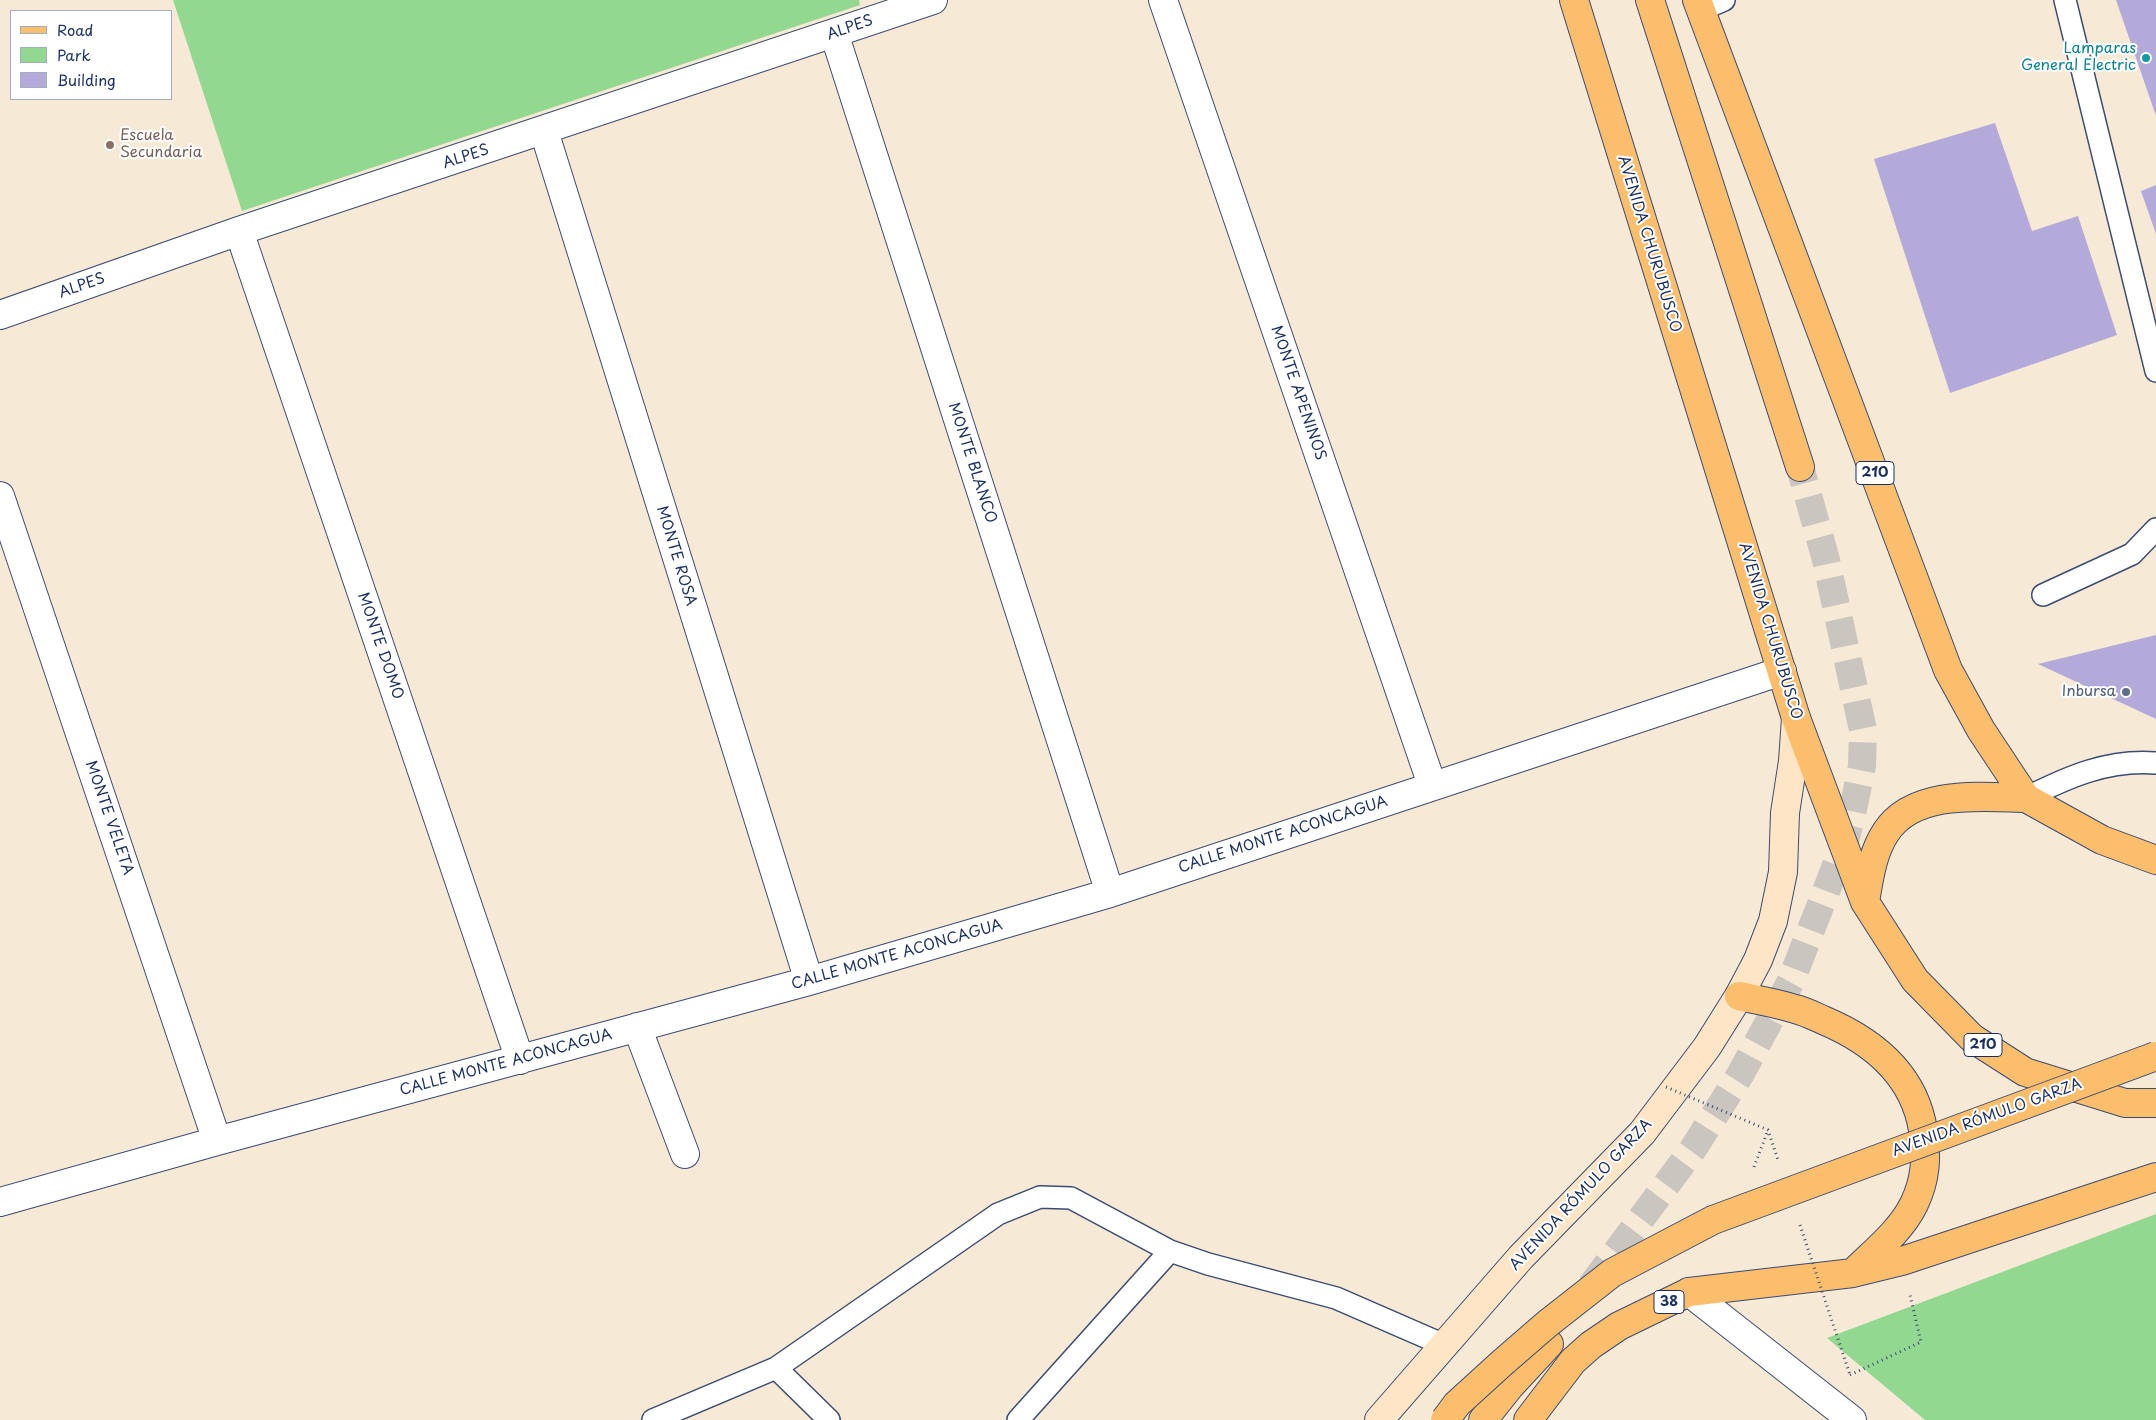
<!DOCTYPE html>
<html>
<head>
<meta charset="utf-8">
<style>
  body { margin:0 }
  #map { position:relative; width:2156px; height:1420px; overflow:hidden; background:#f6ead6; font-family:"Playpen Sans",sans-serif }
  canvas { display:block }
  .legend { position:absolute; left:10px; top:10px; width:162px; height:90px; box-sizing:border-box; background:#fff; border:1px solid #a4acbf; margin:0; padding:6px 9px; list-style:none; font-size:15px; color:#1b2f5e }
  .legend li { display:flex; align-items:center; gap:10px; height:25px }
  .legend b { width:25px; border:1px solid #a4acbf }
</style>
</head>
<body>
<div id="map">
<canvas width="2156" height="1420"></canvas>
<ul class="legend">
<li><b style="height:6px;background:#fabe6d"></b>Road</li>
<li><b style="height:14px;background:#92d891"></b>Park</li>
<li><b style="height:14px;background:#b3aada"></b>Building</li>
</ul>
</div>
<script>
const ctx = document.querySelector('canvas').getContext('2d');
ctx.lineJoin = 'round';
function paint(path, color) { ctx.fillStyle = color; ctx.fill(path, 'evenodd'); }
function stroke(path, color, width, dash) { ctx.strokeStyle = color; ctx.lineWidth = width; ctx.lineCap = dash ? 'butt' : 'round'; ctx.setLineDash(dash || []); ctx.stroke(path); }
function drawText(font, color, halo, rows, align = 'center') {
  ctx.font = font + ' "Playpen Sans",sans-serif'; ctx.lineWidth = 4; ctx.setLineDash([]); ctx.textBaseline = 'middle'; ctx.strokeStyle = halo; ctx.fillStyle = color; for (const [text, x, y, turn = 0] of rows) {
    ctx.save(); ctx.translate(x, y); ctx.rotate((+turn || 0) * Math.PI / 180); ctx.textAlign = isNaN(turn) ? turn : align; if (halo) ctx.strokeText(text, 0, 0); ctx.fillText(text, 0, 0); ctx.restore();
  }
}
paint(new Path2D(`
  M173,0H859L860,5L242,211Z
  M2156,1214V1420H1925L1827,1338Z`), '#92d891');
paint(new Path2D(`
  M2116,0H2156V116Z
  M1995,123L2032,231L2078,216L2117,335L1950,393L1874,159Z
  M2156,185V234L2141,191Z
  M2156,635V719L2038,664Z`), '#b3aada');
stroke(new Path2D(`
  M1591,1286L1693,1149L1740,1075L1791,981L1844,845L1852,814L1862,766L1863,730L1826,560L1800,467`), '#cac5be', 28, [28, 14]);
const lane = new Path2D(`
  M2065,0L2156,371
  M1701,10L1724,0
  M2043,595L2132,554L2156,529
  M2026,798C2068,777 2108,759 2156,763
  M776,1368L829,1420
  M653,1420L776,1368L998,1214L1040,1197L1071,1198L1170,1251L1208,1264L1336,1298L1444,1345
  M1018,1420L1170,1251`);
const street = new Path2D(`
  M1163,0L1432,785
  M834,33L1110,893
  M544,131L809,981
  M239,231L520,1060
  M0,315L239,231L933,0
  M0,496L217,1141
  M637,1027L685,1154
  M0,1202L217,1141L809,981L1110,893L1782,671
  M1689,1292L1852,1420`);
const secondary = new Path2D(`
  M1379,1420L1521,1257L1642,1133L1707,1047L1739,996L1758,960L1773,921L1783,872L1785,813L1793,761L1796,718`);
const primary = new Path2D(`
  M1739,996C1757,1000 1776,1003 1795,1009C1804,1011 1814,1016 1823,1020C1873,1041 1914,1074 1923,1130C1927,1157 1926,1179 1914,1204C1901,1231 1874,1252 1854,1272
  M1528,1420L1573,1361L1591,1345L1619,1326L1689,1292L1853,1273L1902,1261L2156,1177`);
const highway = new Path2D(`
  M1574,0L1796,718L1865,902L1915,980L1972,1038L2025,1072L2125,1103H2156
  M1650,0L1800,467
  M1697,0L1948,670L1981,730L2026,798L2102,840L2156,860
  M1865,902C1869,879 1872,853 1886,832C1914,789 1982,797 2026,798
  M1483,1420L1510,1386L1549,1344`);
stroke(lane, '#3c4b70', 24);
stroke(street, '#3c4b70', 30);
stroke(secondary, '#3c4b70', 30);
stroke(primary, '#3c4b70', 30);
stroke(highway, '#3c4b70', 30);
stroke(new Path2D(`
  M1754,1167L1768,1130
  M1850,1375L1921,1342L1910,1295`), '#3c4b70', 3, [1, 4]);
stroke(lane, '#fff', 21);
stroke(street, '#fff', 28);
stroke(secondary, '#fde5c5', 28);
stroke(primary, '#fabe6d', 28);
stroke(highway, '#fabe6d', 28);
const primaryBridge = new Path2D(`
  M1445,1420L1457,1404L1502,1363L1547,1324L1612,1273L1713,1220L2156,1056`);
stroke(primaryBridge, '#3c4b70', 30, []);
stroke(new Path2D(`
  M1666,1087L1768,1130L1778,1160
  M1800,1225L1850,1375`), '#3c4b70', 3, [1, 4]);
stroke(primaryBridge, '#fabe6d', 28);
for (const [x, y, r, color] of [
  [2146,58,5,"#0f9aa8"],
  [110,145,5,"#8d6e63"],
  [2126,692,5,"#5c6f8a"]
]) { const dot = new Path2D(); dot.arc(x, y, r, 0, 2 * Math.PI); ctx.fillStyle = color; ctx.fill(dot); stroke(dot, '#fff', 2); }
for (const [x, y, w] of [
  [1875,473,38],
  [1983,1045,38],
  [1669,1302,30]
]) { const box = new Path2D(); box.roundRect(x - w / 2, y - 11.5, w, 23, 4); ctx.fillStyle = '#fff'; ctx.fill(box); stroke(box, '#1b2f5e', 1); }
drawText('bold 14px', '#1b2f5e', null, [
  ["210",1875,473],
  ["210",1983,1045],
  ["38",1669,1302]
]);
drawText('15px', '#1b2f5e', '#fff', [
  ["ALPES",850,28,-19],
  ["ALPES",466,157,-18],
  ["AVENIDA CHURUBUSCO",1649,244,73],
  ["ALPES",82,286,-19],
  ["MONTE APENINOS",1298,393,71],
  ["MONTE BLANCO",972,463,72],
  ["MONTE ROSA",676,556,73],
  ["AVENIDA CHURUBUSCO",1770,631,73],
  ["MONTE DOMO",380,646,71],
  ["MONTE VELETA",109,818,71],
  ["CALLE MONTE ACONCAGUA",1283,835,-18],
  ["CALLE MONTE ACONCAGUA",897,955,-16],
  ["CALLE MONTE ACONCAGUA",506,1063,-15],
  ["AVENIDA RÓMULO GARZA",1987,1118,-20],
  ["AVENIDA RÓMULO GARZA",1581,1195,-47]
]);
drawText('15px', '#0d838f', '#fff', [
  ["Lamparas",2136,49],
  ["General Electric",2136,66]
], 'right');
drawText('15px', '#785e54', '#fff', [
  ["Escuela",120,136],
  ["Secundaria",120,153]
], 'left');
drawText('15px', '#4e5e75', '#fff', [
  ["Inbursa",2116,692]
], 'right');
</script>
</body>
</html>
